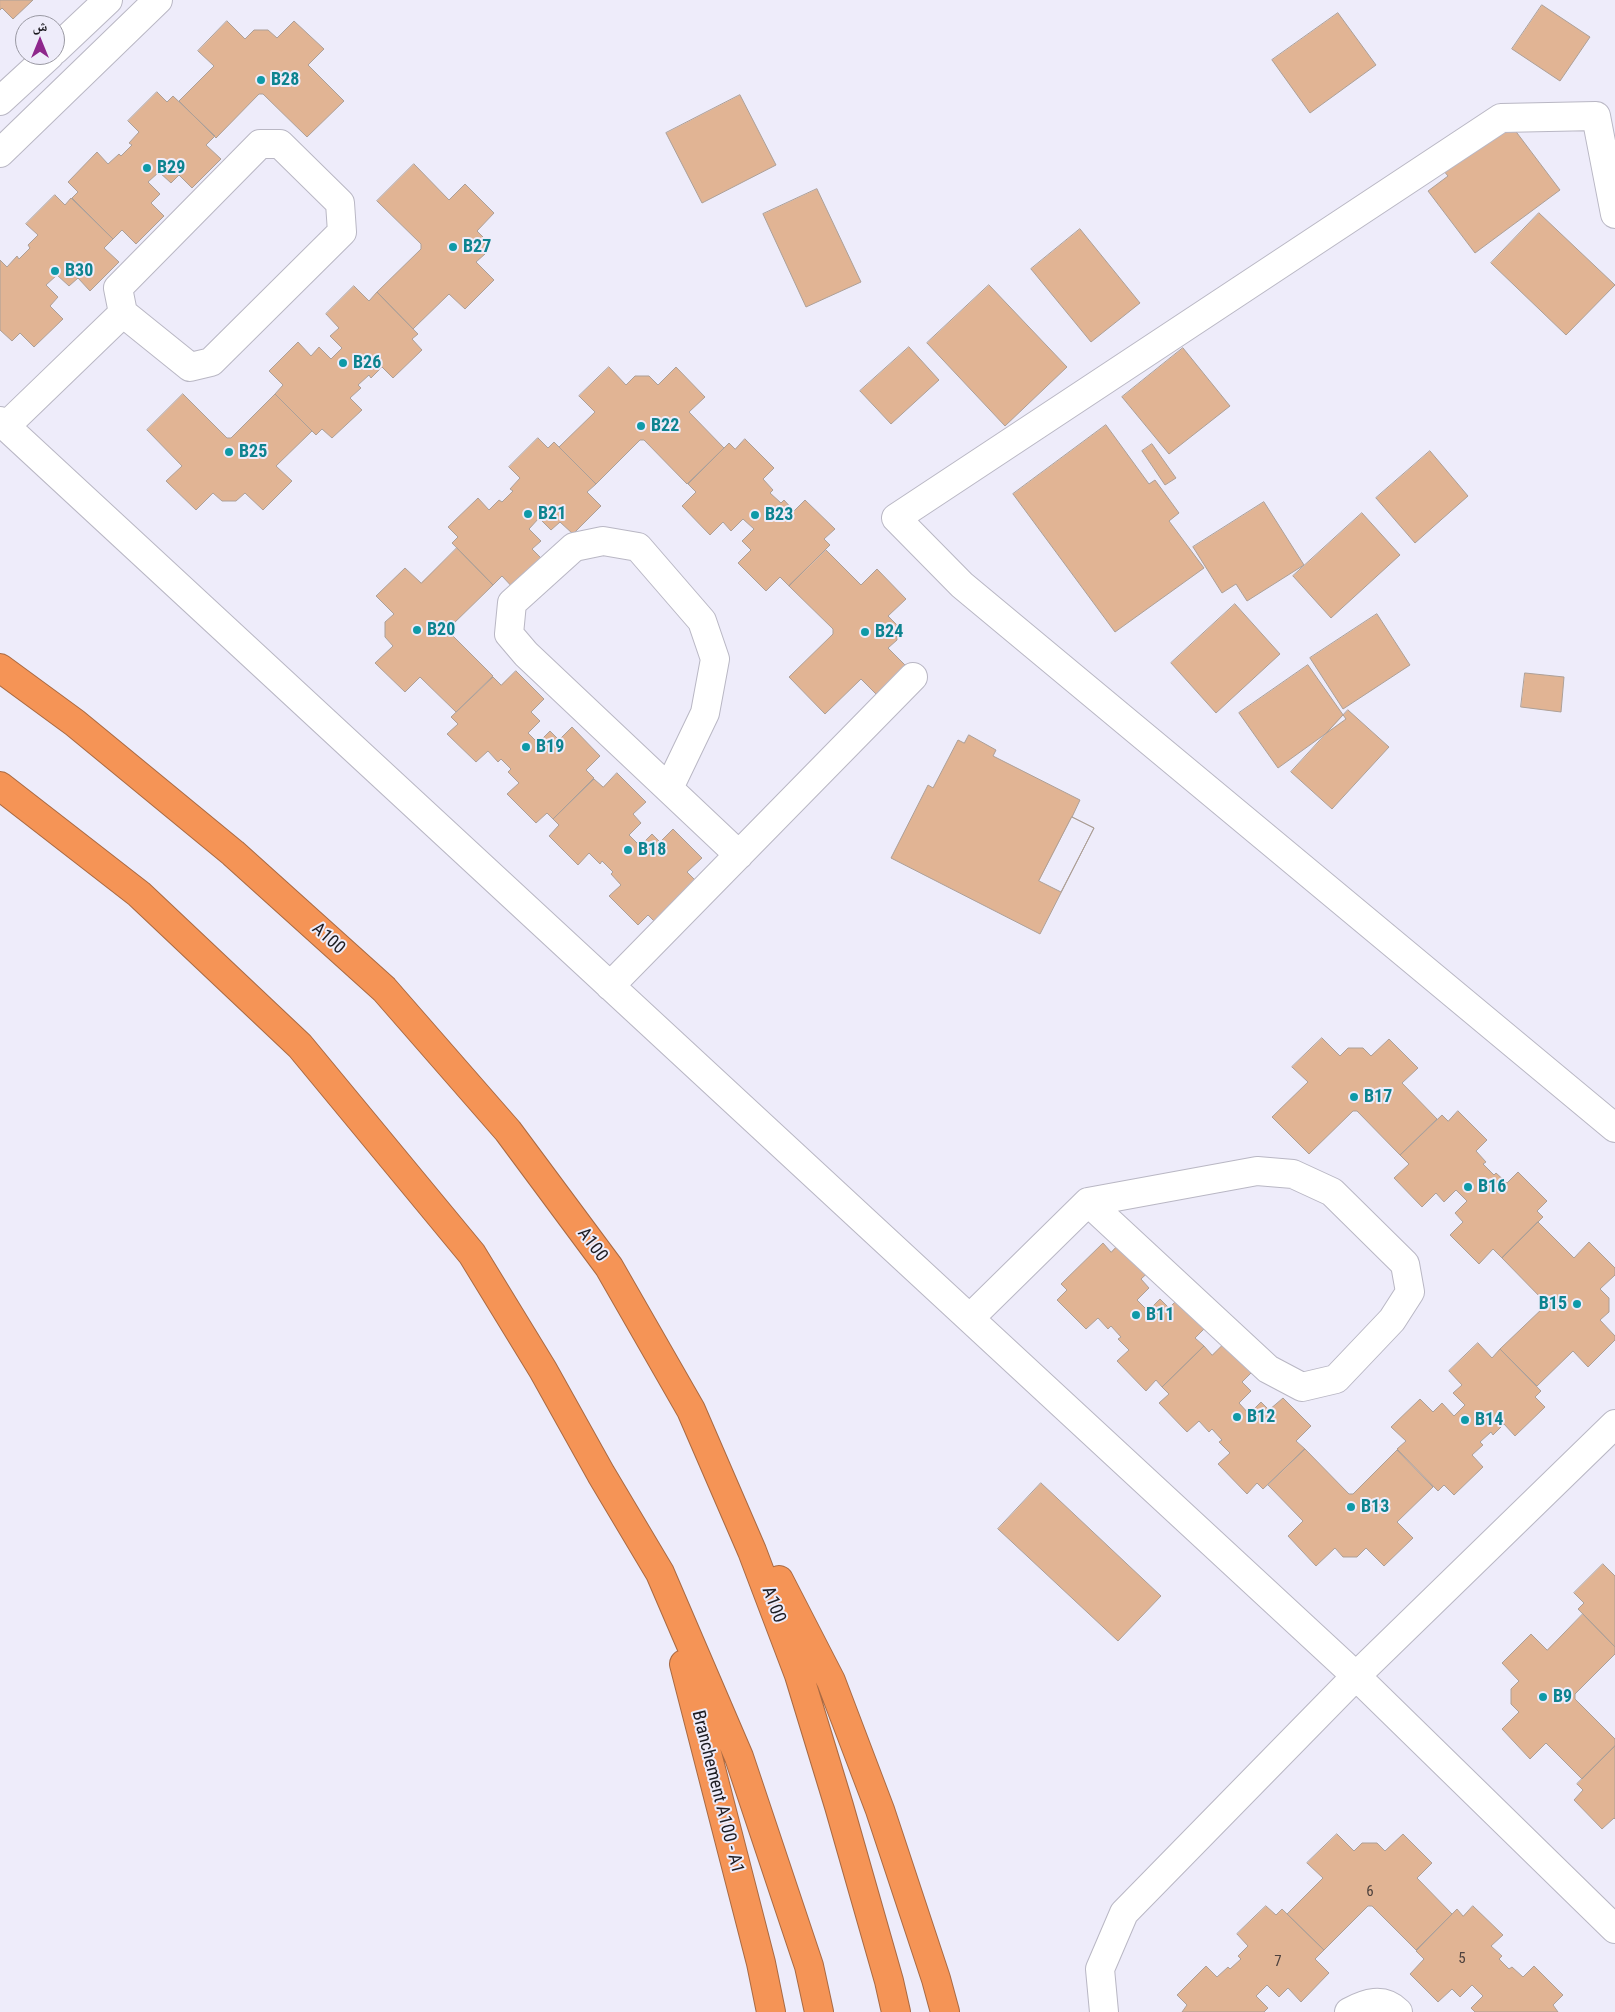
<!DOCTYPE html>
<html>
<head>
<meta charset="utf-8">
<style>
  body { margin:0 }
  #map { position:relative; width:1615px; height:2012px; overflow:hidden; background:#eeecfa; font-family:"Roboto Condensed","Noto Naskh Arabic",sans-serif }
  canvas { display:block }
  .north { position:absolute; left:15px; top:15px; width:50px; height:50px; box-sizing:border-box; background:#eeecfa; border:1px solid #9a99a3; border-radius:50%; rotate:0deg; font-size:14px; font-weight:700; line-height:20px; text-align:center; color:#1d1c21 }
  .north::after { content:''; display:block; margin:auto; width:18px; height:22px; background:#8e278c; clip-path:polygon(50% 0,100% 100%,50% 72%,0 100%) }
</style>
</head>
<body>
<div id="map">
<canvas width="1615" height="2012"></canvas>
<div class="north">ش</div>
</div>
<script>
const ctx = document.querySelector('canvas').getContext('2d');
ctx.lineJoin = 'round';
function paint(path, color) { ctx.fillStyle = color; ctx.fill(path, 'evenodd'); }
function stroke(path, color, width, dash) { ctx.strokeStyle = color; ctx.lineWidth = width; ctx.lineCap = dash ? 'butt' : 'round'; ctx.setLineDash(dash || []); ctx.stroke(path); }
function drawText(font, color, halo, rows, align = 'center') {
  ctx.font = font + ' "Roboto Condensed",sans-serif'; ctx.lineWidth = 4; ctx.setLineDash([]); ctx.textBaseline = 'middle'; ctx.strokeStyle = halo; ctx.fillStyle = color; for (const [text, x, y, turn = 0] of rows) {
    ctx.save(); ctx.translate(x, y); ctx.rotate((+turn || 0) * Math.PI / 180); ctx.textAlign = isNaN(turn) ? turn : align; if (halo) ctx.strokeText(text, 0, 0); ctx.fillText(text, 0, 0); ctx.restore();
  }
}
const building = new Path2D(`
  M0,0H33L13,19L2,8L0,10Z
  M1542,5L1590,37L1560,81L1512,49Z
  M1338,13L1376,65L1310,113L1272,60Z
  M227,21L245,39L254,30H268L277,38L294,21L324,49L308,65L344,101L307,137L263,94H259L216,138L179,101L214,66L198,51Z
  M157,92L167,102L173,96L215,136L206,145L221,159L192,188L179,175L171,183L159,172L148,182L160,194L151,203L164,216L136,244L122,230L113,239L72,198L78,192L68,182L97,152L108,164L119,154L121,156L132,145L129,143L139,132L128,121Z
  M740,95L776,165L702,203L666,133Z
  M1508,121L1560,190L1475,253L1428,191L1448,176L1443,170Z
  M414,164L449,200L465,184L494,213L477,231L485,239V254L476,262L494,280L465,309L449,294L413,329L377,292L421,249V244L377,201Z
  M817,189L861,282L806,307L763,214Z
  M55,195L65,205L71,198L113,239L104,248L119,262L90,291L78,278L69,286L57,275L46,285L58,297L50,306L63,319L34,347L20,333L12,341L0,330V260L7,267L17,256L19,259L30,248L28,245L38,235L26,224Z
  M1539,213L1615,285L1566,335L1491,263Z
  M1080,229L1140,303L1091,342L1031,269Z
  M989,285L1067,367L1005,426L927,343Z
  M354,286L369,301L377,292L418,334L412,339L422,350L393,378L382,367L371,378L369,375L358,385L361,388L350,398L362,410L332,438L322,429L316,435L275,394L283,385L269,371L298,342L311,356L319,347L331,359L342,348L330,336L339,328L326,314Z
  M909,347L939,380L891,424L860,391Z
  M1183,348L1230,406L1169,454L1122,397Z
  M609,367L626,385L635,376H649L658,385L676,367L705,397L689,412L724,448L687,484L644,440H640L596,484L559,447L595,412L579,396Z
  M183,394L227,438H231L275,394L312,431L276,466L292,481L263,510L245,493L236,501H222L213,493L196,510L166,481L182,466L147,430Z
  M1106,425L1149,484L1155,480L1179,513L1169,521L1204,568L1115,632L1013,494Z
  M538,438L548,448L554,442L596,484L587,492L601,506L573,534L560,522L551,530L539,518L529,529L541,541L532,549L545,562L516,591L502,576L493,585L452,543L458,537L448,527L478,498L489,510L499,500L502,502L513,491L510,489L520,478L509,467Z
  M745,439L774,468L763,479L773,490L770,493L781,503L784,500L794,511L805,500L835,529L824,539L830,545L789,586L780,577L766,591L738,563L751,550L742,541L754,529L743,519L731,531L723,522L710,535L682,506L696,492L688,484L729,443L735,449Z
  M1152,444L1176,478L1165,485L1142,451Z
  M1430,451L1468,496L1415,543L1376,498Z
  M1264,502L1304,565L1247,601L1236,584L1222,593L1193,547Z
  M1362,513L1400,555L1331,618L1293,576Z
  M457,548L493,585L449,628V632L493,676L456,712L420,677L405,692L375,663L393,646L385,637V622L394,614L376,596L405,568L421,583Z
  M826,550L861,585L877,569L906,599L888,616L897,625V640L888,648L906,666L876,694L861,679L825,714L789,677L833,634V629L789,586Z
  M1235,604L1280,654L1216,713L1171,663Z
  M1377,614L1410,665L1343,709L1310,658Z
  M1308,665L1346,719L1278,768L1239,713Z
  M516,671L544,699L531,712L540,721L528,733L538,743L550,731L559,740L572,727L600,756L586,770L594,778L553,819L547,813L536,823L507,794L519,783L508,772L511,769L501,759L498,762L488,751L476,762L447,734L458,724L451,717L493,677L501,685Z
  M1525,673L1564,677L1561,712L1521,707Z
  M1348,710L1389,747L1332,809L1291,772Z
  M969,735L996,750L993,756L1080,800L1072,817L1094,828L1040,934L891,858L928,785L933,788L958,740L964,743Z
  M617,773L646,802L633,814L641,823L629,835L640,846L652,834L660,842L673,829L702,858L687,872L696,881L654,921L648,915L638,925L609,896L621,885L611,874L613,872L602,861L600,864L589,853L578,865L549,836L559,825L553,819L594,779L603,787Z
  M1072,817L1094,828L1061,892L1039,881Z
  M1322,1038L1340,1056L1348,1048H1363L1371,1056L1389,1039L1418,1068L1402,1083L1437,1119L1400,1155L1357,1111H1353L1309,1154L1272,1117L1308,1082L1292,1067Z
  M1458,1111L1487,1140L1476,1151L1486,1162L1483,1164L1494,1175L1496,1173L1507,1183L1518,1172L1547,1201L1537,1211L1543,1217L1502,1258L1493,1249L1479,1264L1450,1235L1463,1222L1455,1213L1467,1201L1456,1190L1444,1202L1436,1193L1422,1207L1394,1178L1409,1164L1400,1155L1442,1115L1448,1121Z
  M1538,1222L1574,1258L1589,1242L1615,1268V1275L1600,1289L1609,1298V1312L1600,1320L1615,1336V1340L1588,1367L1573,1351L1537,1386L1500,1349L1545,1306V1302L1502,1258Z
  M1126,1237L1154,1267L1141,1279L1149,1288L1137,1300L1148,1311L1160,1299L1169,1308L1182,1295L1210,1323L1195,1338L1204,1346L1162,1387L1156,1380L1146,1391L1117,1361L1129,1350L1118,1339L1121,1337L1111,1326L1108,1329L1098,1318L1086,1329L1057,1300L1067,1290L1061,1284L1103,1243L1111,1252Z
  M1227,1341L1255,1369L1242,1382L1251,1391L1239,1403L1249,1414L1261,1402L1269,1410L1283,1398L1311,1426L1296,1441L1305,1449L1263,1489L1257,1483L1247,1494L1218,1464L1230,1453L1219,1442L1222,1440L1212,1429L1209,1432L1199,1421L1187,1432L1159,1403L1169,1394L1162,1387L1204,1346L1212,1355Z
  M1478,1343L1492,1358L1500,1349L1541,1391L1535,1397L1545,1407L1515,1436L1504,1424L1493,1435L1491,1432L1480,1442L1483,1445L1472,1455L1483,1467L1454,1495L1444,1485L1438,1491L1397,1449L1406,1441L1391,1427L1420,1399L1433,1412L1442,1403L1454,1416L1465,1405L1453,1393L1462,1385L1449,1371Z
  M1305,1449L1349,1494H1353L1397,1450L1433,1487L1397,1522L1413,1538L1384,1566L1366,1548L1357,1557H1343L1335,1548L1316,1566L1288,1536L1303,1521L1268,1485Z
  M1041,1483L1161,1596L1118,1641L998,1529Z
  M1603,1564L1615,1576V1647L1578,1609L1584,1603L1574,1593Z
  M1583,1614L1615,1647V1654L1575,1694V1699L1615,1739V1746L1582,1779L1546,1743L1530,1759L1502,1729L1519,1712L1511,1704V1689L1519,1681L1502,1663L1531,1634L1547,1650Z
  M1615,1746V1819L1614,1818L1602,1829L1574,1800L1583,1790L1577,1784Z
  M1337,1834L1354,1851L1362,1843H1377L1385,1851L1403,1834L1432,1863L1417,1878L1452,1914L1416,1950L1372,1906H1368L1324,1950L1287,1914L1323,1878L1307,1863Z
  M1266,1906L1276,1915L1282,1909L1324,1950L1315,1959L1329,1973L1301,2002L1288,1988L1279,1997L1267,1985L1256,1996L1268,2008L1264,2012H1182L1187,2005L1177,1995L1206,1966L1217,1977L1228,1967L1230,1969L1241,1959L1238,1956L1248,1946L1237,1934Z
  M1473,1906L1503,1935L1491,1946L1502,1956L1499,1959L1509,1969L1512,1967L1523,1977L1534,1966L1563,1995L1553,2005L1558,2012H1475L1471,2008L1483,1996L1472,1985L1460,1997L1452,1989L1438,2002L1410,1974L1424,1959L1416,1951L1457,1909L1463,1916Z`);
paint(building, '#e1b494');
stroke(building, '#ac9f97', 1);
const minor = new Path2D(`
  M55,50L108,0
  M0,101L50,55
  M0,153L158,0
  M1615,214L1596,116L1501,118L896,518L962,585L1615,1128
  M0,421L1356,1676L1615,1929
  M6,426L123,313L118,288L260,144H280L340,203L342,232L211,362L190,367L123,313
  M669,788L705,713L715,659L702,621L638,547L603,541L574,547L512,603L509,634L526,654L739,855
  M610,986L913,677
  M970,1318L1088,1202L1257,1171L1293,1174L1332,1192L1405,1264L1410,1292L1392,1320L1336,1379L1302,1387L1268,1369L1088,1202
  M1104,2012L1100,1969L1124,1913L1356,1676L1615,1424
  M1349,2012C1366,2003 1383,1997 1398,2012`);
const highway = new Path2D(`
  M0,668L75,723L233,853L384,989L508,1131L609,1267L691,1410L752,1551L799,1675L839,1806L889,1981L896,2012
  M0,786L139,894L300,1046L472,1254L543,1370L601,1474L660,1573L739,1757L809,1966L819,2012
  M779,1580L831,1681L880,1810L936,1979L945,2012
  M684,1664L761,1963L771,2012`);
stroke(minor, '#b9b7c4', 30);
stroke(highway, '#a96a43', 30);
stroke(minor, '#fff', 28);
stroke(highway, '#f59456', 28);
for (const [x, y, r, color] of [
  [261,80,5,"#0f9aa8"],
  [147,168,5,"#0f9aa8"],
  [453,247,5,"#0f9aa8"],
  [55,271,5,"#0f9aa8"],
  [343,363,5,"#0f9aa8"],
  [641,426,5,"#0f9aa8"],
  [229,452,5,"#0f9aa8"],
  [528,514,5,"#0f9aa8"],
  [755,515,5,"#0f9aa8"],
  [417,630,5,"#0f9aa8"],
  [865,632,5,"#0f9aa8"],
  [526,747,5,"#0f9aa8"],
  [628,850,5,"#0f9aa8"],
  [1354,1097,5,"#0f9aa8"],
  [1468,1187,5,"#0f9aa8"],
  [1577,1304,5,"#0f9aa8"],
  [1136,1315,5,"#0f9aa8"],
  [1237,1417,5,"#0f9aa8"],
  [1465,1420,5,"#0f9aa8"],
  [1351,1507,5,"#0f9aa8"],
  [1543,1697,5,"#0f9aa8"]
]) { const dot = new Path2D(); dot.arc(x, y, r, 0, 2 * Math.PI); ctx.fillStyle = color; ctx.fill(dot); stroke(dot, '#eeecfa', 2); }
drawText('15px', '#4e423e', null, [
  ["6",1370,1892],
  ["5",1462,1959],
  ["7",1278,1962]
]);
drawText('bold 18px', '#0d838f', '#eeecfa', [
  ["B28",271,80],
  ["B29",157,168],
  ["B27",463,247],
  ["B30",65,271],
  ["B26",353,363],
  ["B22",651,426],
  ["B25",239,452],
  ["B21",538,514],
  ["B23",765,515],
  ["B20",427,630],
  ["B24",875,632],
  ["B19",536,747],
  ["B18",638,850],
  ["B17",1364,1097],
  ["B16",1478,1187],
  ["B15",1567,1304,"right"],
  ["B11",1146,1315],
  ["B12",1247,1417],
  ["B14",1475,1420],
  ["B13",1361,1507],
  ["B9",1553,1697]
], 'left');
drawText('18px', '#1d1c21', '#eeecfa', [
  ["A100",328,939,42],
  ["A100",592,1245,53],
  ["A100",773,1605,69],
  ["Branchement A100 - A1",717,1792,76]
]);
</script>
</body>
</html>
